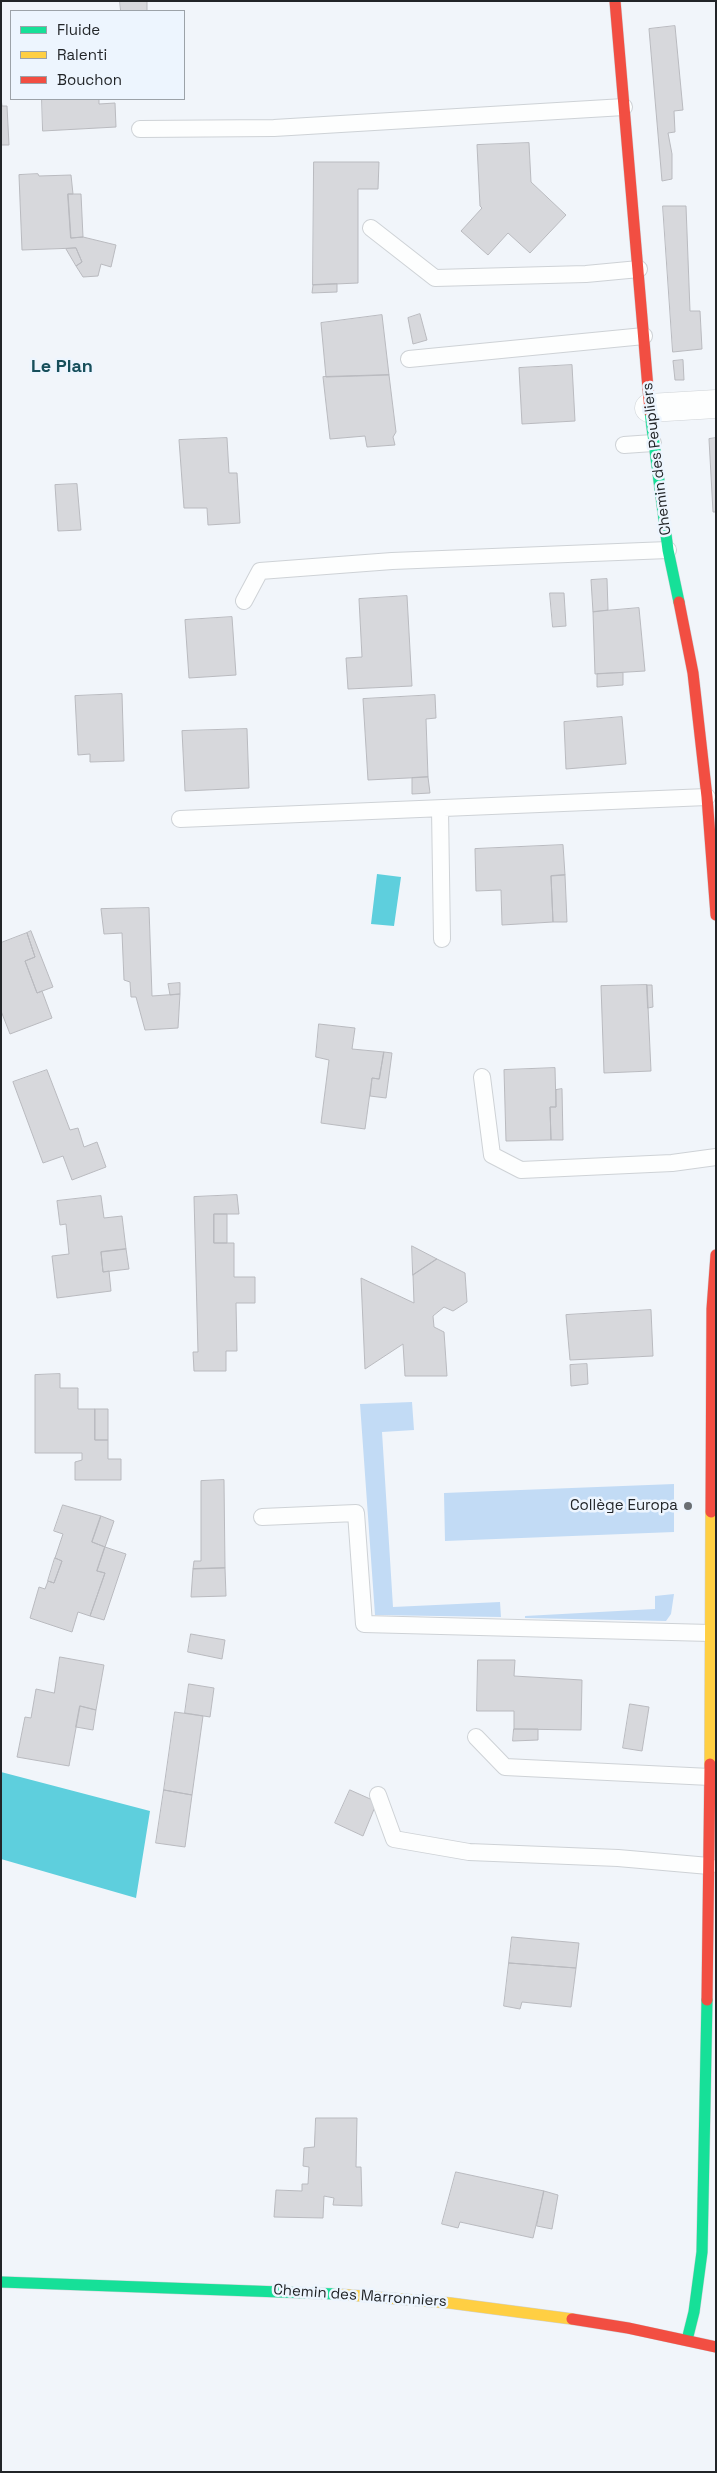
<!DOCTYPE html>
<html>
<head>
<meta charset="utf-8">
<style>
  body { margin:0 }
  #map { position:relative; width:717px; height:2473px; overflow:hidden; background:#f1f5fa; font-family:"Space Grotesk",sans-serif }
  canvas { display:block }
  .frame { position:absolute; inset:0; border:2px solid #222528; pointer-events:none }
  .legend { position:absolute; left:10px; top:10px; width:175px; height:90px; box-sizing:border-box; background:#edf5fe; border:1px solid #9ca2a8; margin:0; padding:6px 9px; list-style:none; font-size:15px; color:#222528 }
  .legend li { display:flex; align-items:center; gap:10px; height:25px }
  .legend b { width:25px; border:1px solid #9ca2a8 }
</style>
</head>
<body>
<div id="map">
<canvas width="717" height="2473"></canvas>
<div class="frame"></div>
<ul class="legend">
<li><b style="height:6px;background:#16e098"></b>Fluide</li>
<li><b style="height:6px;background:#ffcf43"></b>Ralenti</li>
<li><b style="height:6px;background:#f24e42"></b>Bouchon</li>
</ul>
</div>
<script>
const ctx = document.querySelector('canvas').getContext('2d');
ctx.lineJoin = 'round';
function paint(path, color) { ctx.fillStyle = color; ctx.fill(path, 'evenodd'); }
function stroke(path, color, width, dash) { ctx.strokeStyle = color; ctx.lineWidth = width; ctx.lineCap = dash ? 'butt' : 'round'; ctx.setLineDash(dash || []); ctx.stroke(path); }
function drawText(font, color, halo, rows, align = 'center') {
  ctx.font = font + ' "Space Grotesk",sans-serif'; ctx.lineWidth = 5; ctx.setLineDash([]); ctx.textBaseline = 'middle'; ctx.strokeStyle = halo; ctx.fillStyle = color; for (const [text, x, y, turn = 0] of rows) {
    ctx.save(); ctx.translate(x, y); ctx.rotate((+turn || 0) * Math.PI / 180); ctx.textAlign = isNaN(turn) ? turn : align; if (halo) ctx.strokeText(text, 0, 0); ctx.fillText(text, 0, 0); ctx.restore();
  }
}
paint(new Path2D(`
  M412,1402L414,1430L382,1432L393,1607L500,1602L501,1617L375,1615L360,1404Z
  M674,1484V1532L445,1541L444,1493Z
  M674,1594L671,1614L666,1621L525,1618V1616L655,1609V1596Z`), '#c2dbf5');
paint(new Path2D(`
  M377,874L401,877L394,926L371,924Z
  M1,1772L150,1811L136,1898L1,1859Z`), '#5ecfdd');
const building = new Path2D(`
  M120,1H147V11H121Z
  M675,26L683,110L674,111L675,132L668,133L672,154V179L662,181L649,29Z
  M1,98L2,106H7L9,145H1Z
  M42,99H99V104L115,103L116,127L43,131Z
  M529,143L531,182L566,215L530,253L508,233L488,255L461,231L482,208L480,206L477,145Z
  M314,162H379L378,189H358V283L313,285Z
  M38,174L39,176L71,175L73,194H68L71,238L83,237L116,245L111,267L101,264L98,276L83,277L76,266L82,262L76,248L22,250L19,175Z
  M68,194H81L83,237L71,238Z
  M663,206H686L690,311H700L702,349L673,352Z
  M76,248L82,262L76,266L66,249Z
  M337,284V292L312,293L313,285Z
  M420,314L427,340L413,344L408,318Z
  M382,315L389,375L326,377L321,323Z
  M683,360L684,380H675L673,361Z
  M572,365L575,421L522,424L519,368Z
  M389,375L396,432L393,437L395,445L367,447L365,436L330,439L323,377Z
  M227,438L229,473H237L240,523L208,525L207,508H184L179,440Z
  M716,438V512H713L709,439Z
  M77,484L81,530L58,531L55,485Z
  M607,579L608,610L593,612L591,580Z
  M550,593H564L566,626L553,627Z
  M407,596L412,686L348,689L346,658L362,657L359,599Z
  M639,608L645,671L595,674L593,612Z
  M232,617L236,675L189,678L185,620Z
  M623,673V685L597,687V674Z
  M122,694L124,761L90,762V754L78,755L75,696Z
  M435,695L436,718L426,719L428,777L368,780L363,699Z
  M622,717L626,764L566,769L564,722Z
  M247,729L249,788L185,791L182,731Z
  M428,777L430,793L412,794V778Z
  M563,845L565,875L551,876L553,922L502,925L501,890L476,891L475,849Z
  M565,875L567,922H553L551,876Z
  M149,908L152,996L180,994L178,1028L145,1030L136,997H131L130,982L124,980L122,933L104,934L101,909Z
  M31,931L53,987L37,993L25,961L35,957L27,933Z
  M27,933L35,957L25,961L37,993L42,991L52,1018L10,1034L1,1011V943Z
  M180,983V994L170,995L168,984Z
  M647,985H652L653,1007L648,1008Z
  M647,985L651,1071L604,1073L601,986Z
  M319,1024L355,1028L352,1049L384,1052L379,1079L372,1078L365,1129L321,1123L329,1060L316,1057Z
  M384,1052L392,1053L386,1098L370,1096L372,1078L379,1079Z
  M555,1068L556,1107H550L551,1140L506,1141L504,1070Z
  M47,1070L70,1130L78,1128L84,1147L97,1142L106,1167L72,1180L63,1156L43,1163L13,1082Z
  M562,1089L563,1140H551L550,1107H556V1090Z
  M237,1195L239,1214H214V1243H234V1277H255V1303H236L237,1351H226V1371H194L193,1352H198L194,1197Z
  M101,1196L104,1218L122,1216L126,1249L101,1252L103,1272L109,1271L111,1291L57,1298L52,1256L69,1254L66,1224L60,1225L57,1201Z
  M214,1214H227V1243H214Z
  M412,1246L437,1259L413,1275Z
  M126,1249L129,1269L103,1272L101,1252Z
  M437,1259L465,1273L467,1302L453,1311L444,1307L433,1316L434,1327L444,1332L447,1376H405L403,1344L365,1369L361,1278L414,1303L413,1275Z
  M651,1310L653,1356L570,1360L566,1315Z
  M587,1364L588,1384L571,1386L570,1365Z
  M60,1374V1388H78V1409H95V1440H108V1459H121V1480H75V1462L82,1460V1453H35V1375Z
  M95,1409H108V1440H95Z
  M224,1480L225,1568L193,1569L194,1561H201V1481Z
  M63,1505L101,1516L92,1542L105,1547L97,1571L105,1573L90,1616L78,1612L72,1632L30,1618L39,1587L45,1589L48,1581L54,1583L62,1561L55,1558L63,1534L54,1531Z
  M101,1516L114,1521L105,1547L92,1542Z
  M105,1547L126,1554L104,1620L90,1616L105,1573L97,1571Z
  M55,1558L62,1561L54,1583L48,1581Z
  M225,1568L226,1596L191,1597L193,1569Z
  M191,1634L225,1640L222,1659L188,1652Z
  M60,1657L104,1665L96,1710L80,1706L69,1766L17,1757L25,1717L31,1718L36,1689L54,1693Z
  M478,1660H515L514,1676L582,1680L581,1730L514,1729V1711H477Z
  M189,1684L214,1688L210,1717L185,1713Z
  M630,1704L649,1707L642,1751L623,1748Z
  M80,1706L96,1710L93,1730L76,1727Z
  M175,1712L203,1716L192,1795L164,1790Z
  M514,1729H538V1740L513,1741Z
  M164,1790L192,1795L185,1847L156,1843Z
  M350,1790L377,1802L363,1836L335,1823Z
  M512,1937L579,1943L576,1968L509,1963Z
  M509,1963L576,1968L571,2007L522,2002L520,2009L504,2006Z
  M316,2118H357L356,2167H361L362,2206L333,2205L334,2198L324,2196L323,2218L274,2217L276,2190L302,2191V2184H308L309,2167L303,2166L304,2148L314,2147Z
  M456,2172L544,2191L533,2238L460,2222L458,2228L442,2224Z
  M544,2191L558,2195L552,2229L537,2226Z`);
paint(building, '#d7d8dc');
stroke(building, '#b9babf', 1);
const lane = new Path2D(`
  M140,129L274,128L624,107
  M371,228L435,278L586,274L639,269
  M409,359L644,336
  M624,445L653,443
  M244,601L260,571L392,561L668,550
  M440,809L442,939
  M180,819L707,797
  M482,1077L492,1155L521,1170L672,1163L716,1157
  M262,1517L356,1513L364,1624L710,1633
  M476,1737L505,1767L710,1777
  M378,1795L394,1839L469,1852L618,1858L709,1866`);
const street = new Path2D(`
  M649,408L716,404`);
const fast = new Path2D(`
  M650,412L668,550L679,602
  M1,2282L336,2294
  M687,2340L694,2312L702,2252L707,2000`);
const slow = new Path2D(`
  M710,1764L711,1512
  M336,2294L450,2303L572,2319`);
const jam = new Path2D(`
  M615,1L650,412
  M679,602L693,673L707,797L716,915
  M711,1512L712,1309L716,1255
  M707,2000L710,1764
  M572,2319L628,2328L716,2347`);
stroke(lane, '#ced2d6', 18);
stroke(street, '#ced2d6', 29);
stroke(fast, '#ced2d6', 12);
stroke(slow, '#ced2d6', 12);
stroke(jam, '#ced2d6', 12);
stroke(lane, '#fdfefe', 16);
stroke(street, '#fdfefe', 28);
stroke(fast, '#16e098', 11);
stroke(slow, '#ffcf43', 11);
stroke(jam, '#f24e42', 11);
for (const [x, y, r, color] of [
  [688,1506,5,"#6a6e72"]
]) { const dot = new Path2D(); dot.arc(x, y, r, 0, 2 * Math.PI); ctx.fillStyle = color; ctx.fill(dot); stroke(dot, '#edf5fe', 2); }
drawText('15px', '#222528', '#edf5fe', [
  ["Chemin des Peupliers",657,459,-97],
  ["Chemin des Marronniers",360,2296,4]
]);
drawText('15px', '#222528', '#edf5fe', [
  ["Collège Europa",678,1506]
], 'right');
drawText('bold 18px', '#174f5b', '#edf5fe', [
  ["Le Plan",62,367]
]);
</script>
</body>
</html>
